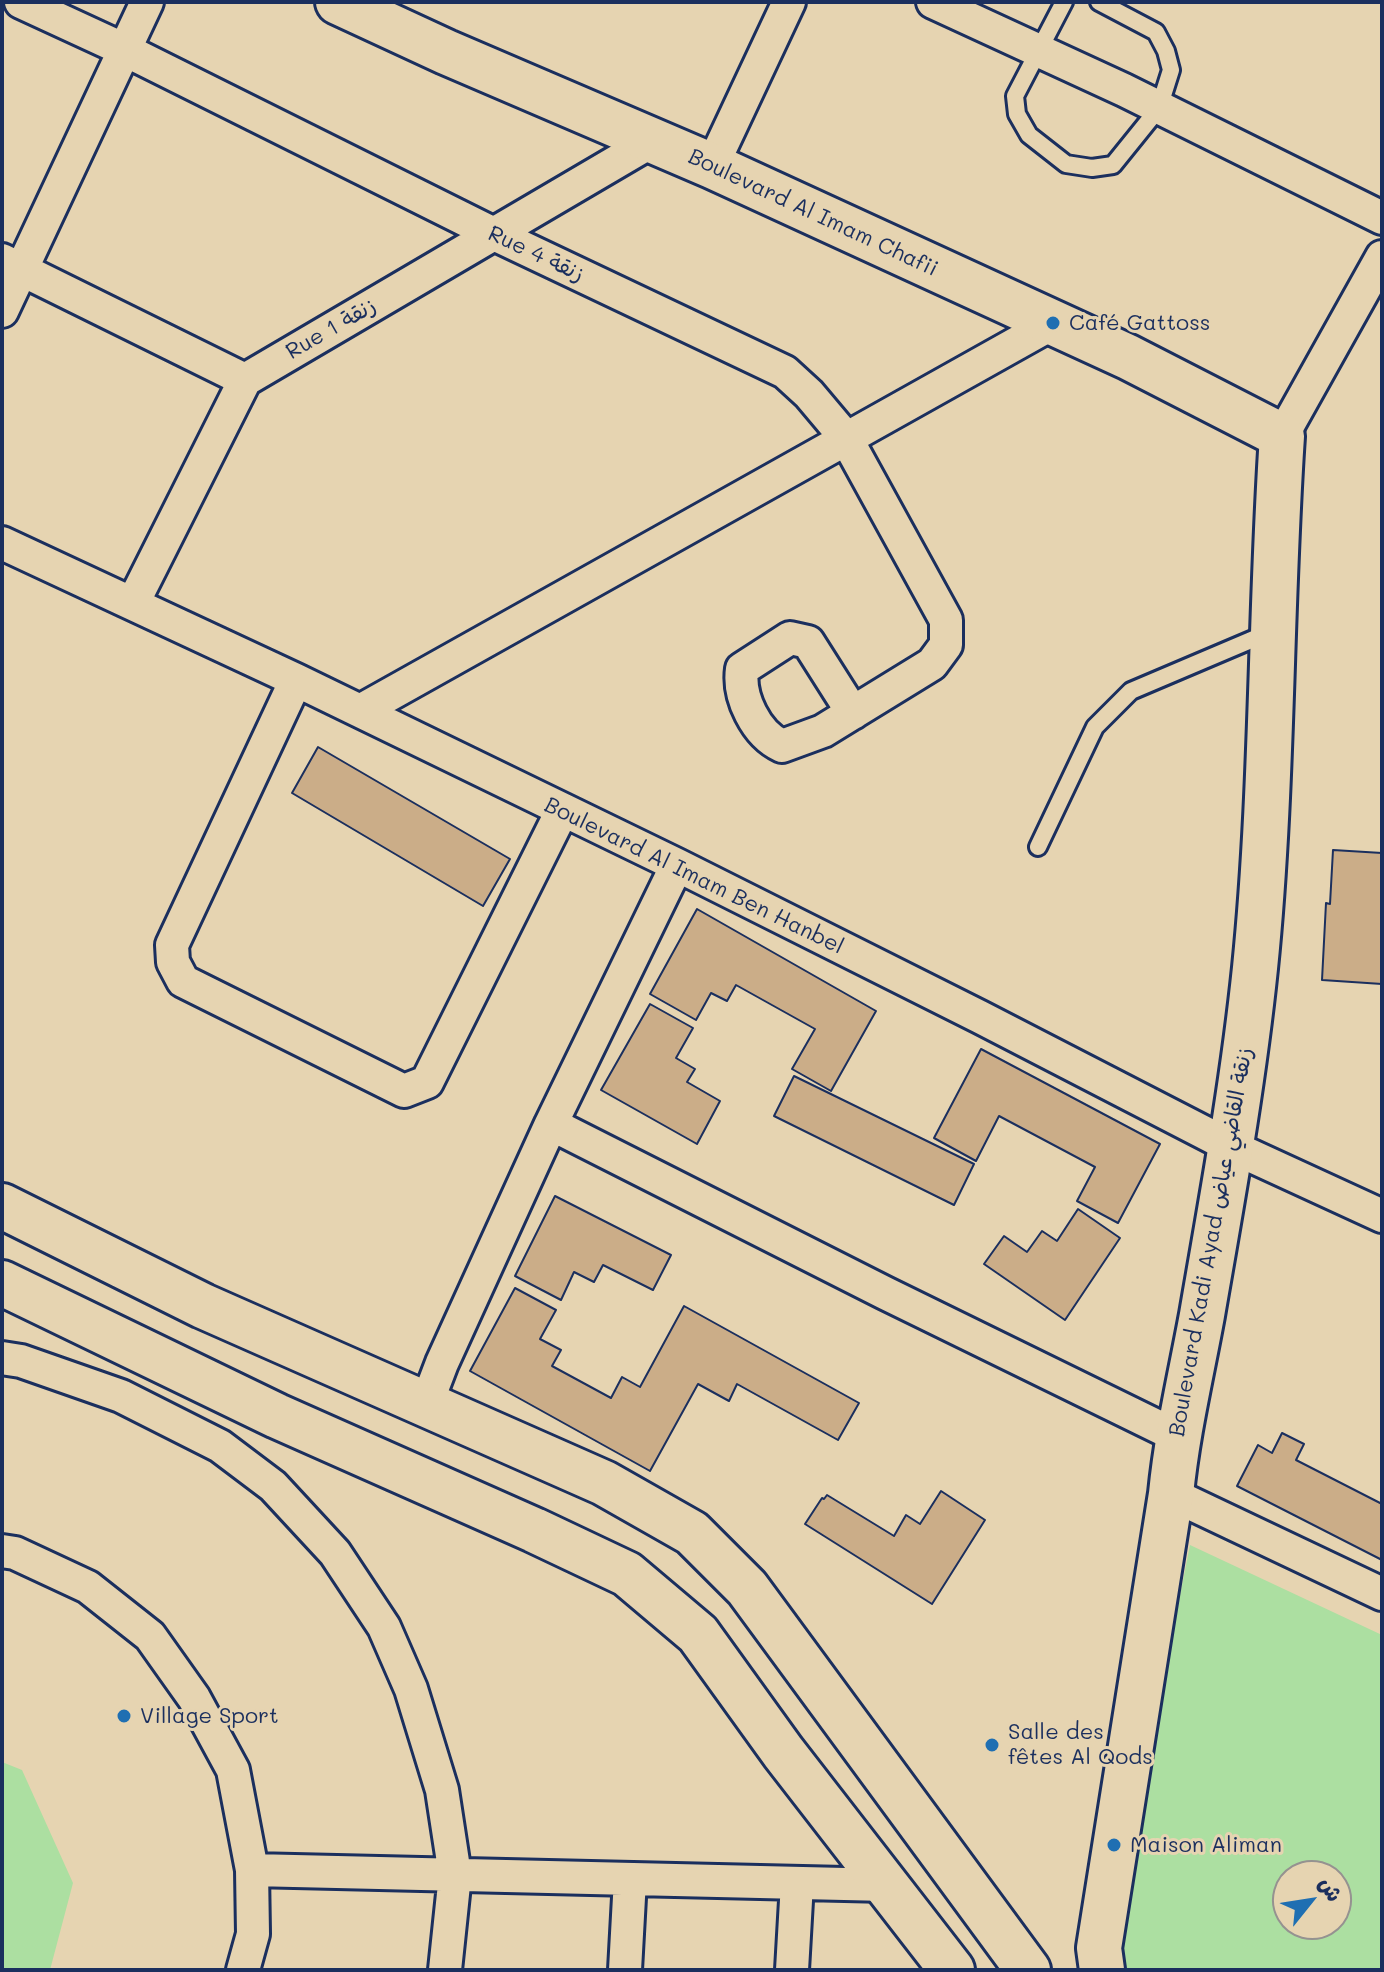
<!DOCTYPE html>
<html>
<head>
<meta charset="utf-8">
<style>
  body { margin:0 }
  #map { position:relative; width:1384px; height:1972px; overflow:hidden; background:#e6d4b1; font-family:Mali,"Playpen Sans Arabic",sans-serif }
  canvas { display:block }
  .frame { position:absolute; inset:0; border:4px solid #1b2f5e; pointer-events:none }
  .north { position:absolute; left:1272px; top:1860px; width:80px; height:80px; box-sizing:border-box; background:#e6d4b1; border:2px solid #959290; border-radius:50%; rotate:60deg; font-size:22px; font-weight:700; line-height:32px; text-align:center; color:#1b2f5e }
  .north::after { content:''; display:block; margin:auto; width:28px; height:36px; background:#1f6fb2; clip-path:polygon(50% 0,100% 100%,50% 72%,0 100%) }
</style>
</head>
<body>
<div id="map">
<canvas width="1384" height="1972"></canvas>
<div class="frame"></div>
<div class="north">ش</div>
</div>
<script>
const ctx = document.querySelector('canvas').getContext('2d');
ctx.lineJoin = 'round';
function paint(path, color) { ctx.fillStyle = color; ctx.fill(path, 'evenodd'); }
function stroke(path, color, width, dash) { ctx.strokeStyle = color; ctx.lineWidth = width; ctx.lineCap = dash ? 'butt' : 'round'; ctx.setLineDash(dash || []); ctx.stroke(path); }
function drawText(font, color, halo, rows, align = 'center') {
  ctx.font = font + ' Mali,"Playpen Sans Arabic",sans-serif'; ctx.lineWidth = 6; ctx.setLineDash([]); ctx.textBaseline = 'middle'; ctx.strokeStyle = halo; ctx.fillStyle = color; for (const [text, x, y, turn = 0] of rows) {
    ctx.save(); ctx.translate(x, y); ctx.rotate((+turn || 0) * Math.PI / 180); ctx.textAlign = isNaN(turn) ? turn : align; if (halo) ctx.strokeText(text, 0, 0); ctx.fillText(text, 0, 0); ctx.restore();
  }
}
paint(new Path2D(`
  M1190,1545L1382,1635V1970H1105ZM1288,1876H1336V1924H1288Z
  M2,1762L22,1770L73,1883L50,1970H2Z`), '#acdfa1');
const building = new Path2D(`
  M318,747L510,859L483,906L292,793Z
  M1333,850L1382,853V984L1322,980L1326,903L1330,904Z
  M697,909L876,1011L831,1091L792,1069L815,1029L736,985L727,1001L711,993L696,1020L650,994Z
  M650,1004L693,1028L676,1058L695,1069L687,1082L720,1101L697,1144L601,1090Z
  M981,1049L1160,1144L1118,1223L1077,1201L1095,1167L999,1116L976,1161L934,1138Z
  M794,1076L974,1164L954,1205L774,1116Z
  M555,1196L671,1255L653,1290L603,1265L594,1282L574,1272L561,1300L515,1276Z
  M1078,1209L1120,1238L1065,1320L984,1264L1004,1236L1027,1252L1042,1231L1057,1241Z
  M515,1288L556,1310L540,1339L561,1350L552,1366L611,1398L622,1377L640,1387L684,1306L859,1403L838,1440L737,1384L729,1401L698,1384L650,1471L470,1371Z
  M1282,1433L1304,1444L1296,1460L1382,1504V1560L1237,1486L1258,1445L1272,1453Z
  M941,1491L985,1520L932,1604L805,1524L822,1498L824,1499L827,1495L894,1536L906,1515L920,1524Z`);
paint(building, '#cbad88');
stroke(building, '#1b2f5e', 2);
const lane = new Path2D(`
  M1064,2L1015,96L1017,114L1029,135L1066,164L1092,168L1113,165L1159,108L1171,70L1166,51L1156,32L1099,2
  M1038,847L1095,727L1131,691L1270,632`);
const street = new Path2D(`
  M21,2L125,50L494,234L785,372L809,394L846,438L946,620V645L932,664L823,731L782,746C756,734 738,697 742,669L790,638L808,642L853,713
  M933,2L1124,90L1382,218
  M712,166L789,2
  M2,260L245,380L652,141
  M2,311L147,2
  M1282,436L1382,257
  M2,543L296,680L677,865L980,1017L1232,1147L1382,1216
  M133,603L245,380
  M296,680L172,945L173,962L183,981L404,1091L427,1082L562,811
  M360,711L1053,323
  M551,1124L885,1293L1177,1436
  M2,1358L21,1361L121,1396L220,1446L273,1486L335,1553L384,1627L411,1689L442,1790L455,1875L445,1970
  M426,1405L442,1363L551,1124L677,865
  M1171,1494L1382,1594
  M2,1551L15,1553L88,1587L150,1636L194,1698L233,1770L252,1870L253,1934L243,1970
  M252,1870L887,1885
  M625,1970L630,1879
  M792,1970L797,1883`);
const secondary = new Path2D(`
  M338,2L446,52L712,166L1128,357L1282,436C1270,613 1273,791 1255,968C1243,1084 1222,1199 1202,1315C1191,1375 1177,1433 1171,1494L1099,1948L1102,1970
  M2,1206L203,1306L604,1483L692,1533L747,1588L1028,1970
  M2,1283L277,1416L534,1530L627,1574L698,1634L783,1752L952,1970`);
stroke(lane, '#1b2f5e', 22);
stroke(street, '#1b2f5e', 38);
stroke(secondary, '#1b2f5e', 50);
stroke(lane, '#e6d4b1', 16);
stroke(street, '#e6d4b1', 32);
stroke(secondary, '#e6d4b1', 44);
for (const [x, y, r, color] of [
  [1053,323,8,"#1f6fb2"],
  [124,1716,8,"#1f6fb2"],
  [992,1745,8,"#1f6fb2"],
  [1114,1845,8,"#1f6fb2"]
]) { const dot = new Path2D(); dot.arc(x, y, r, 0, 2 * Math.PI); ctx.fillStyle = color; ctx.fill(dot); stroke(dot, '#e6d4b1', 3); }
drawText('22px', '#1b2f5e', '#e6d4b1', [
  ["Boulevard Al Imam Chafii",813,213,25],
  ["Rue 4 زنقة",536,254,25],
  ["Rue 1 زنقة",331,329,-30],
  ["Boulevard Al Imam Ben Hanbel",694,876,26],
  ["Boulevard Kadi Ayad زنقة القاضي عياض",1211,1242,-80]
]);
drawText('22px', '#1b2f5e', '#e6d4b1', [
  ["Café Gattoss",1069,323],
  ["Village Sport",140,1716],
  ["Salle des",1008,1732],
  ["fêtes Al Qods",1008,1757],
  ["Maison Aliman",1130,1845]
], 'left');
</script>
</body>
</html>
